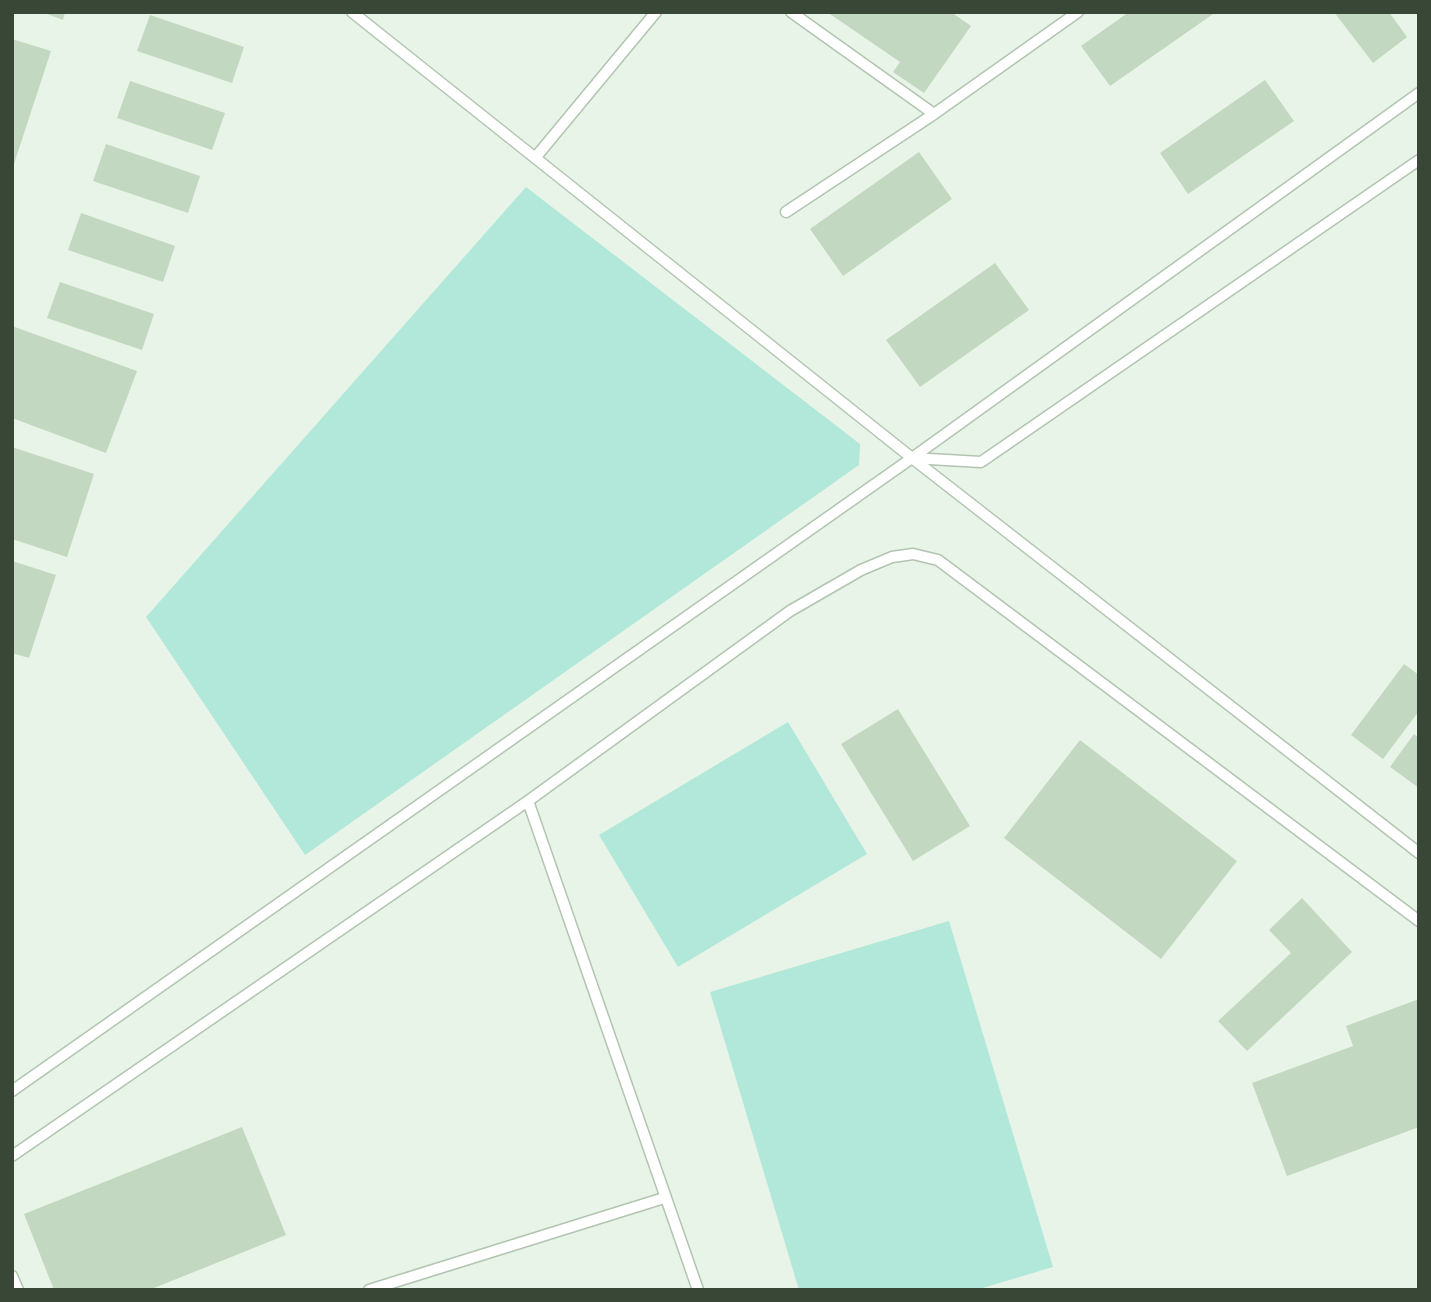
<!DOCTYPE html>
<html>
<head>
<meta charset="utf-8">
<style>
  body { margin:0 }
  #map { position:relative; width:1431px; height:1302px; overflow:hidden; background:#e8f4e8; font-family:"Archivo Narrow",sans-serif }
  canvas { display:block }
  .frame { position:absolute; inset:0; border:14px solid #384736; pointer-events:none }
</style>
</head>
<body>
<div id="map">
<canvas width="1431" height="1302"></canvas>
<div class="frame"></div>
</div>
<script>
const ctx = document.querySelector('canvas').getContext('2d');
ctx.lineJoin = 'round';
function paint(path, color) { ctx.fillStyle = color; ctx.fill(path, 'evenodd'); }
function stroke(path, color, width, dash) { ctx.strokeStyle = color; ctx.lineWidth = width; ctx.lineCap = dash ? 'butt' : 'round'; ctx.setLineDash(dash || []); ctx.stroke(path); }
paint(new Path2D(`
  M526,187L860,444L859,465L305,855L146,617Z
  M788,722L867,854L678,967L599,835Z
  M949,921L1053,1267L976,1290H799L710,992Z`), '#b1e8d9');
paint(new Path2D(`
  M42,12H65L63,20Z
  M827,12H951L971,26L924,93L893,72L900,62Z
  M1129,12H1216L1110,86L1081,46Z
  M1334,12H1389L1407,37L1373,63Z
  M150,15L244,47L232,83L137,51Z
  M12,39L51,51L13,167H12Z
  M1265,80L1294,121L1188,194L1160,153Z
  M130,81L225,113L212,150L117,118Z
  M106,144L200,176L188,213L93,181Z
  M919,152L952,199L843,276L810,229Z
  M81,213L175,246L163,282L68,250Z
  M995,263L1029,310L920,387L886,340Z
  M60,282L154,314L142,350L47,318Z
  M12,326L137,371L106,453L12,418Z
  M12,447L94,474L67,557L12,539Z
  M12,561L56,575L29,658L12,653Z
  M1404,664L1419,675V711L1383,759L1351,735Z
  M898,709L970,826L913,861L841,744Z
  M1414,734L1419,738V788L1390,767Z
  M1080,740L1237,861L1161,959L1004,838Z
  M1302,898L1352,952L1247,1051L1218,1021L1291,953L1269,930Z
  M1419,999V1127L1287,1176L1252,1083L1353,1046L1346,1026Z
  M242,1127L286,1235L149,1290H54L24,1214Z`), '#c3d8c0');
const service = new Path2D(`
  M352,12L912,458L1419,853
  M791,12L934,114
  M535,158L656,12
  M786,212L934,114L1078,12
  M912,458L981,462L1419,160
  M528,801L698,1290
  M12,1091L912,458L1419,93
  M12,1156L528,801L790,611L861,570L892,557L913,554L938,560L1419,921
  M12,1276L18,1290
  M369,1290L664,1198`);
stroke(service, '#b1c5b0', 13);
stroke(service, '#fff', 10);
</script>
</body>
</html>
